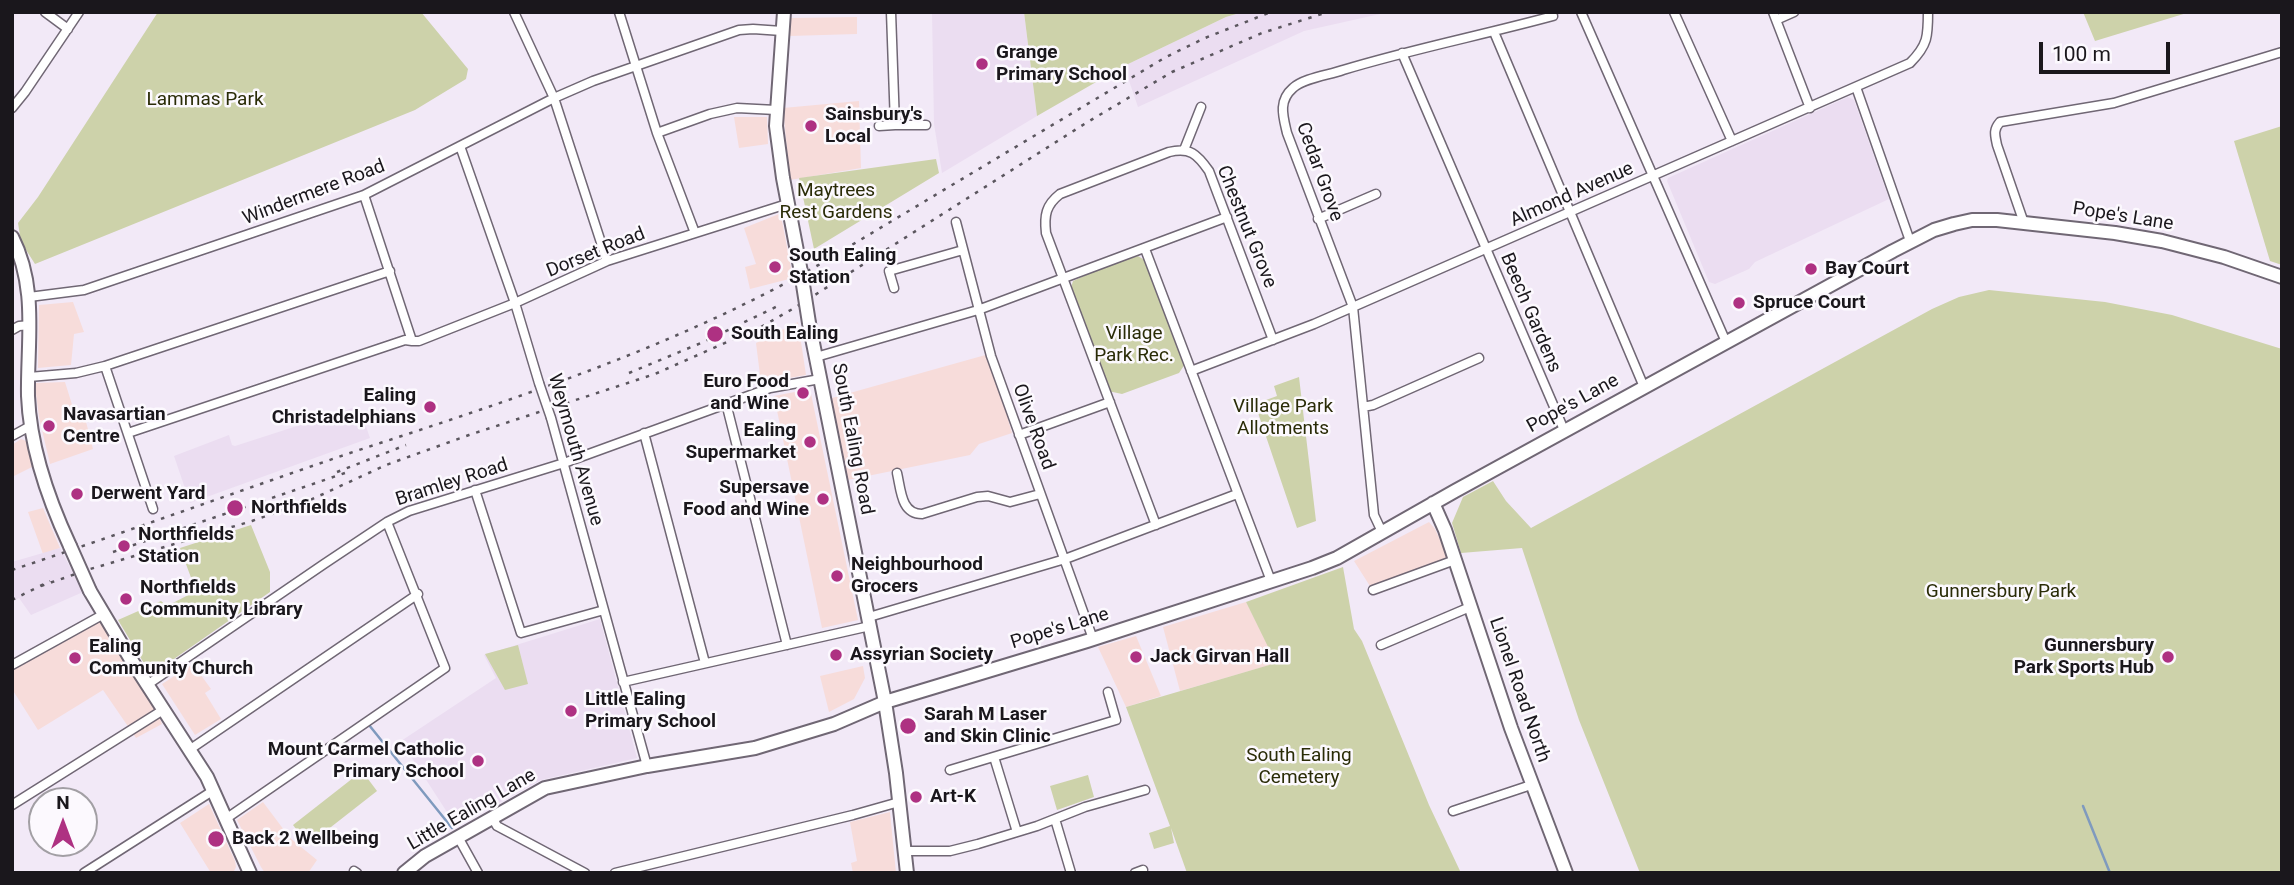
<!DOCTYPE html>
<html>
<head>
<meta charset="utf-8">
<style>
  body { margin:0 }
  #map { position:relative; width:2294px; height:885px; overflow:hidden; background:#f2e9f7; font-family:Roboto,sans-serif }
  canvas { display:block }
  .frame { position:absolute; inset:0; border:14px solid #1a171c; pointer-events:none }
  .north { position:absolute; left:28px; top:787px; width:70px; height:70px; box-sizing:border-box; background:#fcf9fe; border:2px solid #a29fa4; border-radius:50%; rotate:0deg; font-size:19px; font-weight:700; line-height:28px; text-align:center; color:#1a171c }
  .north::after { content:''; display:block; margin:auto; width:24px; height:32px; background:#ae3182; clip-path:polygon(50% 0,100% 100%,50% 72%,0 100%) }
  .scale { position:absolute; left:2039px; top:42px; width:131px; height:32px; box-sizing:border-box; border:4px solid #1a171c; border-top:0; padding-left:9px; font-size:21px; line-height:24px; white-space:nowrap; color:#1a171c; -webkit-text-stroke:5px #fcf9fe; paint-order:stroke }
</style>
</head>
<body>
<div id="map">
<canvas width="2294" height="885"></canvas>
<div class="frame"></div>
<div class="north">N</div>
<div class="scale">100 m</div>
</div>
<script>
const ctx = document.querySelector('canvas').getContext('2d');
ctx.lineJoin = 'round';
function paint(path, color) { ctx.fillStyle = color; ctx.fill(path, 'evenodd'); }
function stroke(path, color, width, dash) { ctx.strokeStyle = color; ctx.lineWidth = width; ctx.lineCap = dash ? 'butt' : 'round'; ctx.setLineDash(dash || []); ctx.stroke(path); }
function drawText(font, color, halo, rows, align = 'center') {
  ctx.font = font + ' Roboto,sans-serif'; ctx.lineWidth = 5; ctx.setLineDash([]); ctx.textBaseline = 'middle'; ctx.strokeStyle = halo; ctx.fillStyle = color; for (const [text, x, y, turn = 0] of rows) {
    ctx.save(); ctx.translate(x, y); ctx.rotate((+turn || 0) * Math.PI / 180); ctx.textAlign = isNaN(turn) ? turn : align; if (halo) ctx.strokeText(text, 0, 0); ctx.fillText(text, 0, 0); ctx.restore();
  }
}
paint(new Path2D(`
  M857,17V34L789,36L791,18Z
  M859,101L861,168L790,180L783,108Z
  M734,117H767L768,144L739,148Z
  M779,214L781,216L793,278L750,289L745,267L756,264L744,228Z
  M73,302L84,332L74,334L71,365L38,368L39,305Z
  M798,322L806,375L761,383L756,343Z
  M989,354L1012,433L979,444L970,455L843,481L832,398Z
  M65,382L74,411L83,410L93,449L50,464L39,417L35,386L36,383Z
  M810,389L858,620L822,628L774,396Z
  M21,439L26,441L32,467L12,477V445Z
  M43,508L60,548L43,554L28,512Z
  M1429,522L1435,529L1451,564L1424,572L1375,594L1354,561Z
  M1246,602L1277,663L1180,691L1163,627Z
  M104,614L147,686L162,724L136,738L103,690L38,730L12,689V669Z
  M1136,636L1161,696L1126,707L1098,647Z
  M193,664L211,689L205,693L221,719L195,735L162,684Z
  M863,666L865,678L854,699L829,712L820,676Z
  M263,802L290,838L317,860L308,873H265L261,867L237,820Z
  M209,804L235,861L236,867L233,873H211L180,823Z
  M890,812L896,873H853L851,863L857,861L850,822Z`), '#f7dcda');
paint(new Path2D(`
  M932,12H1024L1037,116L942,173L934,124Z
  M1243,12H1389L1304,31L1138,107L1124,66L1226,17Z
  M1848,97L1854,100L1889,199L1755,262L1749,269L1715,284L1709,282L1667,181L1668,178Z
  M359,406L370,438L190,503L174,456L229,435L232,445L235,446Z
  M60,548L83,592L31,615L19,598L12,602V562Z
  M600,619L637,758L541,780L456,826L401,741L496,678L484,655Z`), '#ebddf1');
paint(new Path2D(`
  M158,12H421L468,69L466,79L415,110L35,264L21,242L18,223L38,197Z
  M1024,12H1243L1226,17L1124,66L1037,116Z
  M2083,12H2190L2095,41Z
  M2282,126V265L2270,261L2234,141Z
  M936,159L939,173L814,249L799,178Z
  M1138,256L1146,261L1185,364L1179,373L1122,394L1108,391L1070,291L1073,281L1106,266Z
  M1989,290L2105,302L2172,315L2282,349V873H1640L1579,720L1522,548L1461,553L1452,523L1463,497L1493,481L1506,501L1531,528L1932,309L1959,297Z
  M1299,377L1316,521L1297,528L1255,404L1277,396L1274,386Z
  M251,525L270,572V592L151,675L118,620L161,601L167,606L196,591L180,548Z
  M1343,567L1354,629L1362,641L1429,805L1461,873H1187L1171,828L1174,843L1154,849L1149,833L1170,826L1126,707L1276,663L1246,602Z
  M518,645L528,684L505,690L485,654Z
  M362,771L377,791L308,845L293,825Z
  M1088,775L1094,797L1057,810L1050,786Z`), '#cdd2aa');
stroke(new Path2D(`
  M369,725L452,828
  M2083,806L2110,873`), '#7f9abe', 2.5);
const street = new Path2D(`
  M45,12L68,29
  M514,12L554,98L607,261
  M619,12L657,133L695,233
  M891,12L895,125H926
  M1581,12L1726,342
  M1674,12L1732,141
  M1773,12L1810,108
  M1776,20L1794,12
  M1494,32L1644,387
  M1402,53L1564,430
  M1856,87L1910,241
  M12,108L25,92L79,12
  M879,126L895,125
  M657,133L710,114L737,108L776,110
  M460,146L515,303L539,383
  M1184,150L1201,107
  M364,195L412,341H419L515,303L607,261L787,204
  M1318,219L1376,194
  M956,222L991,356L1093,639
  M2024,223L1997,145C1995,135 1993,130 2000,122L2114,103L2282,52
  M1145,249L1271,581
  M894,288L889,271L963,250
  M29,297L84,290L364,195L554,98L593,81L739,30L753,29L782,31
  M12,330L19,326L31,325
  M816,357L978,310L1227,217
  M105,366L153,509
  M1191,371L1314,324L1910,63C1928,45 1928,36 1928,12
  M29,377L76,373L105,366L390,271
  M726,403L787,645
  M1363,407L1373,405L1479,358
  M551,418L647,766
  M128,433L405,340L412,341
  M644,433L705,663
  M1019,435L1110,402
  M12,436L32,425
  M897,473C901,490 901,514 922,514L977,497L988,496L1010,502L1040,494
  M475,490L521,633L604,610
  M1156,525L1046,233C1044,215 1046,205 1060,194L1169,152C1190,147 1197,154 1209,171L1273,340
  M1382,532L1374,515L1353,307L1287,133C1283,116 1278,101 1293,88C1304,78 1329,75 1343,70C1412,49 1483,35 1553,16
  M1373,590L1455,560
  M869,617L1065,559L1237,494
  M1381,645L1470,607
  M12,665L104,614
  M623,682L870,626
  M147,685L324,564L387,522L409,511L564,463L770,388L820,379
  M189,750L418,594
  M994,757L1017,832
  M950,770L1116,720L1108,692
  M12,805L163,710
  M1453,811L1531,785
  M492,817L497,826L585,873
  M227,818L445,668L387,522
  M1055,819L1071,873
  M458,837L478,873
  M905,851H950L978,844L1037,826L1085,807L1145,790
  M354,871L357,873
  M84,873L214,790
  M615,873L853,815L899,802
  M1135,873L1143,870`);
const secondary = new Path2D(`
  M784,12L776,126L783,178L801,272
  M12,237C38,288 27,342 28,396C30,446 49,501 70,546
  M809,323L885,702L896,773L907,873
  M1433,503L1445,530L1511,728L1566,873
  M90,591L130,658L207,777L250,873
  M404,873L425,856L545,788L647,766L755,748L834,724L885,702L1087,641L1312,568L1337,558L1455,491L1893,251L1934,230L1954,224L1972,220H1997L2115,233L2162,241L2224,257L2282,277`);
stroke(street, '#706774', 11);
stroke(secondary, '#706774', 16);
stroke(street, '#fff', 8);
stroke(secondary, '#fff', 12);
stroke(new Path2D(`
  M629,373L701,343L782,304
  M337,472L406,445
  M113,552L348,472
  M12,570C126,532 239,491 353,452C511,400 670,349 815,267L1166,57L1205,38L1271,12
  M41,586L87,570L252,521L308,501L386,465L469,435L655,374L761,327L796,307L1086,123L1172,72L1262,33L1328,12
  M12,600L50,581`), '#5b565e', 2.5, [3.5, 7]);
const streetBridge = new Path2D(`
  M539,383L551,418`);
const secondaryBridge = new Path2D(`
  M801,272L809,323
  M70,546L90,591`);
stroke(streetBridge, '#706774', 11, []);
stroke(secondaryBridge, '#706774', 16, []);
stroke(streetBridge, '#fff', 8);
stroke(secondaryBridge, '#fff', 12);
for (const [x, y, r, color] of [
  [982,64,7,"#ae3182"],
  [811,126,7,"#ae3182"],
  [775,267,7,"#ae3182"],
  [1811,269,7,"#ae3182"],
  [1739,303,7,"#ae3182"],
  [715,334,9,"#ae3182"],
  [803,393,7,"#ae3182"],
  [430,407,7,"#ae3182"],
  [49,426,7,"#ae3182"],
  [810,442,7,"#ae3182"],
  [77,494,7,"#ae3182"],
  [823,499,7,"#ae3182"],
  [235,508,9,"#ae3182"],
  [124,546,7,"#ae3182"],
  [837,576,7,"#ae3182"],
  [126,599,7,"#ae3182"],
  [836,655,7,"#ae3182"],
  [1136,657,7,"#ae3182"],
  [2168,657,7,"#ae3182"],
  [75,658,7,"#ae3182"],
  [571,711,7,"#ae3182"],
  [908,726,9,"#ae3182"],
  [478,761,7,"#ae3182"],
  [916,797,7,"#ae3182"],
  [216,839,9,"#ae3182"]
]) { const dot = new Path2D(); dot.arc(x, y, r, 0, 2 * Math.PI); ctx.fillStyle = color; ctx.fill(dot); stroke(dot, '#fcf9fe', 2.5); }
drawText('bold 19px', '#1a171c', '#fcf9fe', [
  ["Grange",996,53],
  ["Primary School",996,75],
  ["Sainsbury's",825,115],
  ["Local",825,137],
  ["South Ealing",789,256],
  ["Station",789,278],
  ["Bay Court",1825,269],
  ["Spruce Court",1753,303],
  ["South Ealing",731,334],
  ["Euro Food",789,382,"right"],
  ["and Wine",789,404,"right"],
  ["Ealing",416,396,"right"],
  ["Christadelphians",416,418,"right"],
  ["Navasartian",63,415],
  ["Centre",63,437],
  ["Ealing",796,431,"right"],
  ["Supermarket",796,453,"right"],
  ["Supersave",809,488,"right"],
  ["Food and Wine",809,510,"right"],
  ["Derwent Yard",91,494],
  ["Northfields",251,508],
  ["Northfields",138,535],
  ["Station",138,557],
  ["Neighbourhood",851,565],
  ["Grocers",851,587],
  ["Northfields",140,588],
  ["Community Library",140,610],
  ["Gunnersbury",2154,646,"right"],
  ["Park Sports Hub",2154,668,"right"],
  ["Ealing",89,647],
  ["Community Church",89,669],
  ["Assyrian Society",850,655],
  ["Jack Girvan Hall",1150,657],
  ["Little Ealing",585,700],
  ["Primary School",585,722],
  ["Sarah M Laser",924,715],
  ["and Skin Clinic",924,737],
  ["Mount Carmel Catholic",464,750,"right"],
  ["Primary School",464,772,"right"],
  ["Art-K",930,797],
  ["Back 2 Wellbeing",232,839]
], 'left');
drawText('19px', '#2a2c07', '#fcf9fe', [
  ["Lammas Park",205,100],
  ["Maytrees",836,191],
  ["Rest Gardens",836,213],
  ["Village",1134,334],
  ["Park Rec.",1134,356],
  ["Village Park",1283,407],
  ["Allotments",1283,429],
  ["Gunnersbury Park",2001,592],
  ["South Ealing",1299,756],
  ["Cemetery",1299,778]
]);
drawText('19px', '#1a171c', '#fcf9fe', [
  ["Cedar Grove",1319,172,70],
  ["Windermere Road",314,193,-21],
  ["Almond Avenue",1572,195,-24],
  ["Pope's Lane",2123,217,9],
  ["Chestnut Grove",1246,227,68],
  ["Dorset Road",596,253,-22],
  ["Beech Gardens",1530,313,67],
  ["Pope's Lane",1573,404,-29],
  ["Olive Road",1033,427,70],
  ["South Ealing Road",852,439,79],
  ["Weymouth Avenue",575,450,74],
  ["Bramley Road",452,483,-18],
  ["Pope's Lane",1060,629,-17],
  ["Lionel Road North",1519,690,71],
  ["Little Ealing Lane",472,810,-30]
]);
</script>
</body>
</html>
